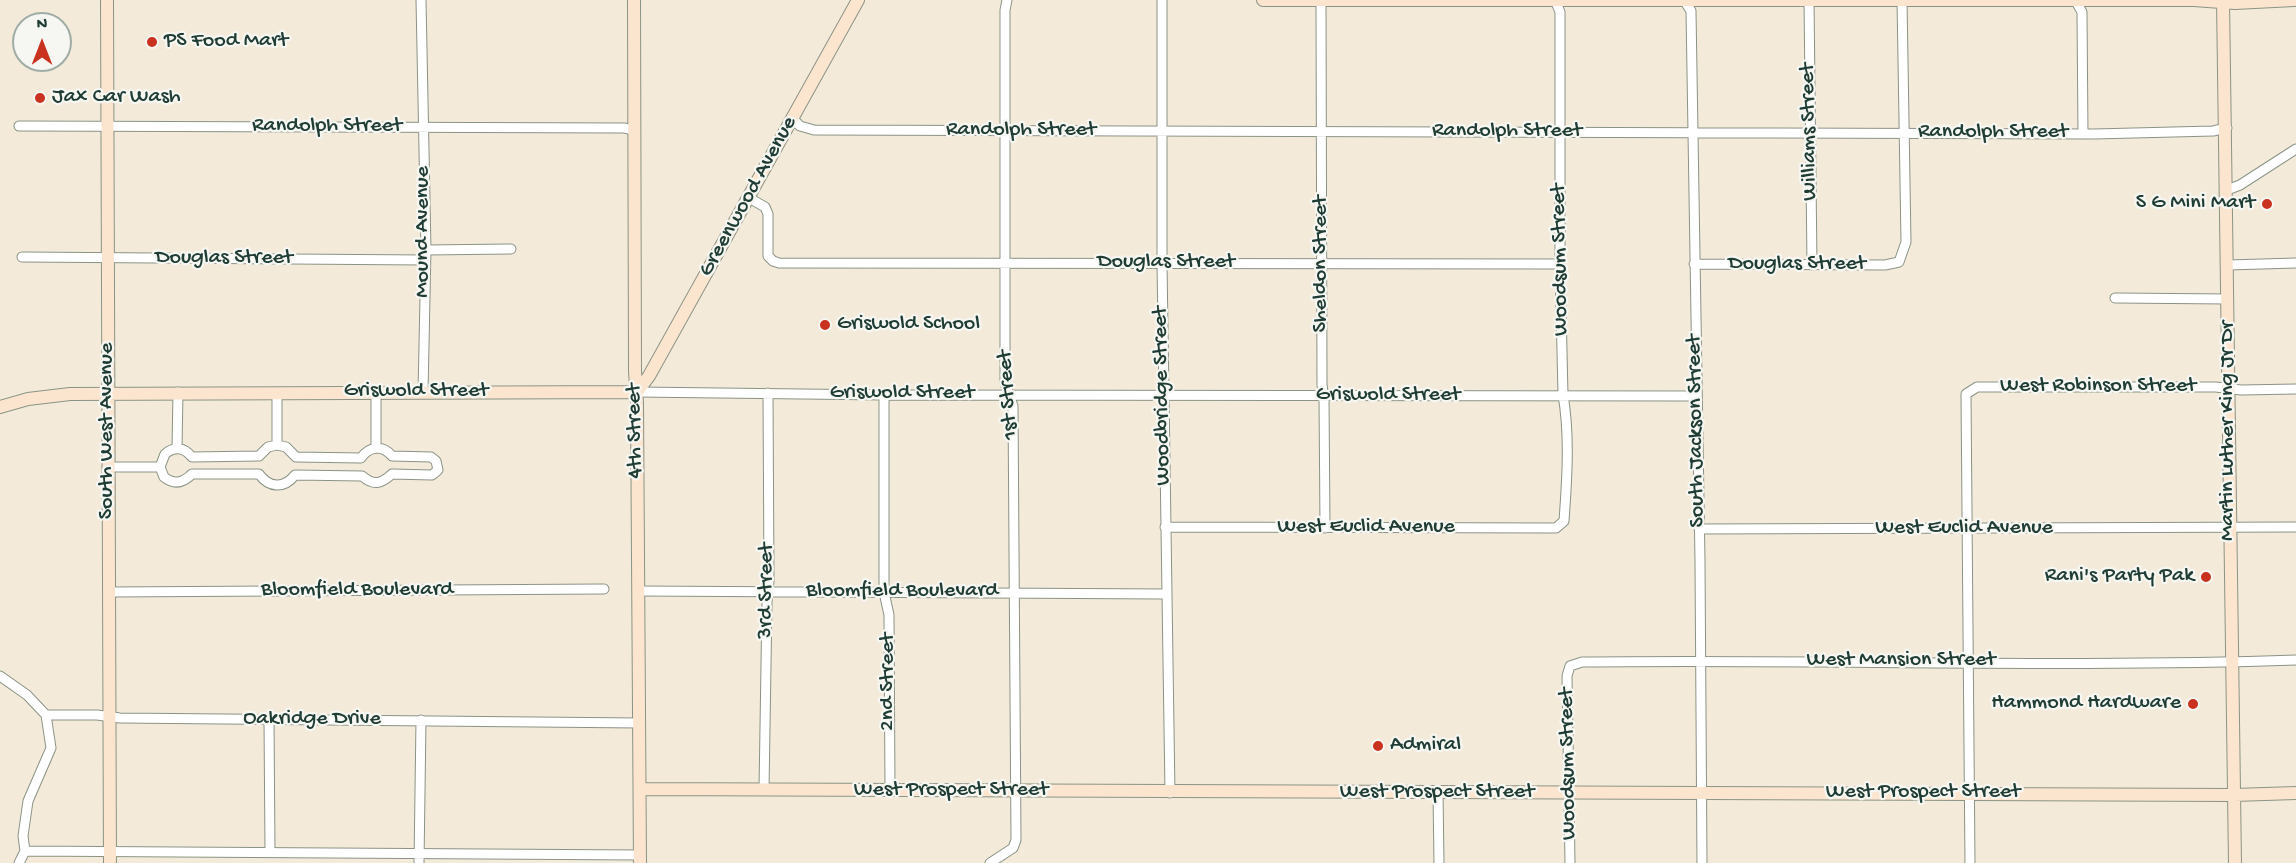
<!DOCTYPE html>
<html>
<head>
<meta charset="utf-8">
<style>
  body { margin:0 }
  #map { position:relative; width:2296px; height:863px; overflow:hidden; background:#f4ead9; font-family:"Gochi Hand",sans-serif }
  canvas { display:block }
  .north { position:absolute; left:12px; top:12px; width:60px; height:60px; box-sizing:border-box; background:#f6f6f2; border:2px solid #a0aca6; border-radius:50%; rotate:0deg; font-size:16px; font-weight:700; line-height:24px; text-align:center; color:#1f3d34 }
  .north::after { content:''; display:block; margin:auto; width:21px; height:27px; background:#c8321e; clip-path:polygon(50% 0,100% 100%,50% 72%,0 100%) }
</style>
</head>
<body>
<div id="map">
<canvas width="2296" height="863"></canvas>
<div class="north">N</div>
</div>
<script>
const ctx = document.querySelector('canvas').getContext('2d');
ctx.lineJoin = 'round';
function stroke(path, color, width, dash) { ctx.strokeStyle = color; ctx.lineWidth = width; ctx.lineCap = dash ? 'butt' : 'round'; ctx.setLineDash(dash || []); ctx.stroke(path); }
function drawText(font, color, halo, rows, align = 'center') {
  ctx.font = font + ' "Gochi Hand",sans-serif'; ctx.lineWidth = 4.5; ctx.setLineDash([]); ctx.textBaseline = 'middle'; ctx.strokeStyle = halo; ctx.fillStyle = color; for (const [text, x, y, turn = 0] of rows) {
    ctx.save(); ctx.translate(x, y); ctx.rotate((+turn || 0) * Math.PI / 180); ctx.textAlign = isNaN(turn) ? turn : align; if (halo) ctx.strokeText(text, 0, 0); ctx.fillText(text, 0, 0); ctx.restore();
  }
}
const street = new Path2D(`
  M421,0L426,250L423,392
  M1162,0V263L1170,793
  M1684,0L1691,11L1700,561L1702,863
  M1809,0L1812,265
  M2075,0L2082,12L2083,134
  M1321,1L1322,385L1324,397L1325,528
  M792,118L800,126L814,130L2094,134L2213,131L2227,128
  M19,126L624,128L634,130
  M2227,190L2240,185L2296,149
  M749,198L765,207L768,214V256L773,261L779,263L1560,264
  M426,250L511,249
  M22,257L425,260
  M1694,264L1885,265L1899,262L1906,242L1902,0
  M2228,265L2296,263
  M2115,298L2228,299
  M376,392V448
  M637,392L884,395L1696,396
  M277,393V445
  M884,395V592L889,615L890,791
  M277,445L286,447L296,457L361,458C369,446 383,445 392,456L431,457L436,461L438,470L432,475L392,474C381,484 374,486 362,476L295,475C284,489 269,488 259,474H192C183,483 174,485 164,477L160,467L165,454C174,446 184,447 192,457L259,456L268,447Z
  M177,448L178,392
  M107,467H160
  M1165,527L1556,528L1564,521C1567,480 1570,435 1563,395L1560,264V12L1555,0
  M1699,529L2296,527
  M638,591L1165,594
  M109,592L604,589
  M0,676L27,695L46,715H97L120,718L639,723
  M269,720L270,852
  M764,790L767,602L769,581L768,393
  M1438,792L1439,863
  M25,851L640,855
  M19,863L25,851L23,836L28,801L51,748L46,715
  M419,863L421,720
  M990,863L1013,848L1016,840L1013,406L1005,383V10L1007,0
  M1570,863L1567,676L1570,666L1582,662C1820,659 2058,668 2296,660
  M1970,863L1966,394L1977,387H2216L2241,390L2296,389`);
const secondary = new Path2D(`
  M107,0L110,863
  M634,0L635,371L637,403L640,863
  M1263,0H2194L2235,3L2294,0
  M2223,0L2235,863
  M0,407L28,399L70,394L637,392L649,376L858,0
  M640,789L2234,795L2296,793`);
stroke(street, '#8a9486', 11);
stroke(secondary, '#8a9486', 14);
stroke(street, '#fff', 9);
stroke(secondary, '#fbe5cf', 12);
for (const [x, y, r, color] of [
  [152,42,6,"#c8321e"],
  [40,98,6,"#c8321e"],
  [2267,204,6,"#c8321e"],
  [825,325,6,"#c8321e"],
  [2206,577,6,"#c8321e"],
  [2193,704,6,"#c8321e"],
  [1378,746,6,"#c8321e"]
]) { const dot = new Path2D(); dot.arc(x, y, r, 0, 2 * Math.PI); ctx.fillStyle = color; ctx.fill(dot); stroke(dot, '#f6f6f2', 2); }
drawText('22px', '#1f3d34', '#f6f6f2', [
  ["PS Food Mart",164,42],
  ["Jax Car Wash",52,98],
  ["S G Mini Mart",2255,204,"right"],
  ["Griswold School",837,325],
  ["Rani's Party Pak",2194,577,"right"],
  ["Hammond Hardware",2181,704,"right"],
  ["Admiral",1390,746]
], 'left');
drawText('22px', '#1f3d34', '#f6f6f2', [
  ["Randolph Street",327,127],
  ["Randolph Street",1021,131],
  ["Randolph Street",1507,132],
  ["Williams Street",1810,132,-91],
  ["Randolph Street",1993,133],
  ["Greenwood Avenue",749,197,-61],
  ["Mound Avenue",424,232,-90],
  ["Douglas Street",224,259],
  ["Woodsum Street",1561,260,-91],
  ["Douglas Street",1166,263],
  ["Sheldon Street",1322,264,-90],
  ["Douglas Street",1797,265],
  ["West Robinson Street",2098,387],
  ["Griswold Street",416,392],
  ["Griswold Street",902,394],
  ["1st Street",1009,395,-94],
  ["Woodbridge Street",1163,396,-91],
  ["Griswold Street",1388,396],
  ["South West Avenue",108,431,-90],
  ["4th Street",636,431,-91],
  ["South Jackson Street",1697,431,-91],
  ["Martin Luther King Jr Dr",2229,431,-90],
  ["West Euclid Avenue",1366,528],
  ["West Euclid Avenue",1964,529],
  ["Bloomfield Boulevard",357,591],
  ["3rd Street",767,591,-89],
  ["Bloomfield Boulevard",902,592],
  ["West Mansion Street",1901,661],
  ["2nd Street",889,682,-90],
  ["Oakridge Drive",312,720],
  ["Woodsum Street",1569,764,-91],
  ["West Prospect Street",951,791],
  ["West Prospect Street",1437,793],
  ["West Prospect Street",1923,793]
]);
</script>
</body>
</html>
